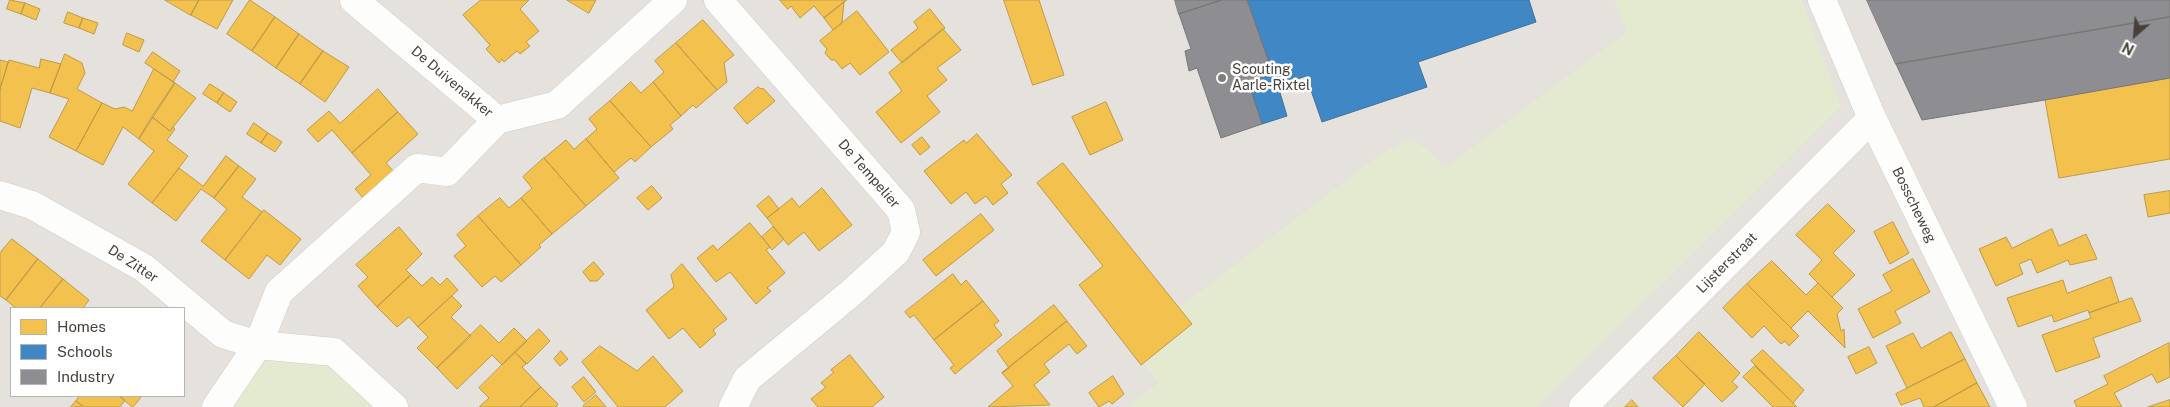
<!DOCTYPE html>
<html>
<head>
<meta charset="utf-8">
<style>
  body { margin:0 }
  #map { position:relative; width:2170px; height:407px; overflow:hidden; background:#f2f0ed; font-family:"Public Sans",sans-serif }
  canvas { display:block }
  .legend { position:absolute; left:10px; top:307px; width:175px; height:90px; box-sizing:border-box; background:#fff; border:1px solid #b6b3b0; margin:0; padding:6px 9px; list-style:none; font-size:15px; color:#484039 }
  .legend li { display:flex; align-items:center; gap:10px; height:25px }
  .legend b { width:25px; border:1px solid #b6b3b0 }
  .north { position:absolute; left:2110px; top:10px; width:50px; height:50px; -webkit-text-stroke:4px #fff; paint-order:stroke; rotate:207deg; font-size:14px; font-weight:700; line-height:20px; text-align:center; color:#484039 }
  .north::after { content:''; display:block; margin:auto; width:18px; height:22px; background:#484039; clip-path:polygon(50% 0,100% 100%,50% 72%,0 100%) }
</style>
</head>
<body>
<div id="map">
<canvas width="2170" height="407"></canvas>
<ul class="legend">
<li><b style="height:14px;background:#f2c14e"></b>Homes</li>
<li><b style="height:14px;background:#3f88c5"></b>Schools</li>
<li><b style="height:14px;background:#8d8d92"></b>Industry</li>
</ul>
<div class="north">N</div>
</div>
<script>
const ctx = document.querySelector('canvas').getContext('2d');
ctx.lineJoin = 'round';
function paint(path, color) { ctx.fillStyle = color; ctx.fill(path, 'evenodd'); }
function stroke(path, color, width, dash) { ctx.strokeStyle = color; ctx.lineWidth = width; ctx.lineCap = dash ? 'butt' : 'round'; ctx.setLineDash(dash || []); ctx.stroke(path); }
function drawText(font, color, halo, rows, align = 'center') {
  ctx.font = font + ' "Public Sans",sans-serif'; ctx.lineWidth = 5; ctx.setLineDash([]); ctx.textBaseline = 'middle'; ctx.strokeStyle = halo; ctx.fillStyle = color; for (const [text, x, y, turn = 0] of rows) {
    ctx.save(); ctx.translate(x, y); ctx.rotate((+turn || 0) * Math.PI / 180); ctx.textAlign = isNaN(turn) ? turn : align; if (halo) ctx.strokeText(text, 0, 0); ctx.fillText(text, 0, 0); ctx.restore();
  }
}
paint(new Path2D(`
  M0,0H2170V407H0ZM11,308H184V396H11Z`), '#e5e1dc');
paint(new Path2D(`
  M1614,0H1802L1841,107L1537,407H1127L1159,383L1136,353L1135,341L1381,154L1410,139L1424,147L1445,168L1627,32Z
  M258,345L334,352L394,407H216Z`), '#e4eacf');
const homes = new Path2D(`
  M10,0L25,3L21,14L7,9Z
  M165,0H199L191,15Z
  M199,0H233L217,29L191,15Z
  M250,0L275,17L252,51L227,34Z
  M481,0H529L520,9L539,31L526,42L530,46L520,54L517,51L504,62L502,59L499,63L486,49L490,45L463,15Z
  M567,0H596L589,13Z
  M780,0H847L824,18L814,6L800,18L791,6L788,9Z
  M1004,0H1039L1064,75L1033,85Z
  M844,2L842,23L833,30L824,18Z
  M25,3L40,9L36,20L21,14Z
  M930,9L945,28L902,63L891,50L918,28L914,22Z
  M857,11L889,52L860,75L850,63L842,69L835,60H831L825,53L827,49L820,41Z
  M68,12L83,18L79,28L64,23Z
  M275,17L299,34L276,68L252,51Z
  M83,18L98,23L94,34L79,28Z
  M703,20L734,55L724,63L727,82L717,90L676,43Z
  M943,29L961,50L937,68L947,80L927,96L940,112L901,143L876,112L902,91L889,73Z
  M127,33L144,40L139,52L123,45Z
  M299,34L323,51L300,84L276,68Z
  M676,43L717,90L696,108L693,105L681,116L653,82L664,72L655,61Z
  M323,51L349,67L325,102L300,84Z
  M153,52L180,71L173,82L175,83L145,63Z
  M65,54L82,63L85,73L77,89L102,103L76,151L49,137L69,99L50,93Z
  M41,59L61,64L50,93L32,88L20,128L0,121V89L9,60L39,68Z
  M0,60L8,62L0,89Z
  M154,69L175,83L139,139L123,127L103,165L76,151L102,103L115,109L124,107L132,111Z
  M2170,78V159L2059,178L2045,100Z
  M631,82L641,93L653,82L681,116L670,125L673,129L651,147L610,101Z
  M175,83L196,98L170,131L152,117Z
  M210,84L224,93L217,103L203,94Z
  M758,87L761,89L763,88L775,101L747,124L734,108Z
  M378,89L398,112L352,153L332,130L318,142L307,130L329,111L340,123Z
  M224,93L237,102L230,112L217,103Z
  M610,101L651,147L635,162L631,158L614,172L586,139L597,129L589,119Z
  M1106,102L1123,140L1090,155L1072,117Z
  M398,112L418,134L386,163L396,174L366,201L355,189L371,175L352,153Z
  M152,117L170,131L173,127L175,129L167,140L188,156L152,203L128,184L154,151L139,139Z
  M254,123L268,133L261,143L247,134Z
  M268,133L282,142L275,152L261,143Z
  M977,134L1012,175L1001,184L1008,193L993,205L986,196L975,204L966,192L951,204L924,171L964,140L966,143Z
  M922,137L930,147L920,155L912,145Z
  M586,139L619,178L586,206L544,158L566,140L574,149Z
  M226,156L239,166L214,198L201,189L176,221L152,203L179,168L203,186Z
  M544,158L586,206L552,234L521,198L532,188L523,177Z
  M1063,163L1192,324L1141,365L1079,285L1103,266L1037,183Z
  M239,166L256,179L242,197L262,212L225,260L201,241L227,209L214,198Z
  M652,186L662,198L648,210L637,198Z
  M822,188L852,225L819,251L804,232L788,245L767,218L792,198L799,207Z
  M2170,191V213L2148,217L2144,195Z
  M769,196L779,209L767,218L757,206Z
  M500,198L509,208L521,198L552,234L539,245L541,247L521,265L478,216Z
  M1828,204L1855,231L1833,253L1855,275L1832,297L1809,274L1822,260L1796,235Z
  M264,210L301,239L280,265L267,255L249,279L225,260Z
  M981,214L994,230L936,276L923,260Z
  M478,216L521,265L501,282L495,276L482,287L454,256L466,246L457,235Z
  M1893,222L1909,253L1890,264L1874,232Z
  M750,223L770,247L766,250L785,273L767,288L771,291L756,304L730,272L716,282L697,258L713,245L717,250Z
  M399,227L422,254L406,270L411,275L377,307L358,286L368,277L356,265Z
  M773,227L784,239L772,250L762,237Z
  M2052,229L2059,246L2086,234L2097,259L2070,265L2068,260L2037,273L2031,259L2019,264L2023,274L1996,286L1979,249L2006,237L2012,248Z
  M12,239L38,259L6,300L0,296V253Z
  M38,259L63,279L40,308H16L6,300Z
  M1913,259L1930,292L1895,311L1901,323L1873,338L1858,309L1892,291L1883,275Z
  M1772,261L1806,295L1818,283L1843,308L1837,314L1841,331L1844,329L1845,348L1808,311L1791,328L1747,284Z
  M594,262L604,274L597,281H590L583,272Z
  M682,264L727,319L713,330L716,334L700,348L683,328L669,339L646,310L674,287L671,275Z
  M953,274L961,285L966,280L983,301L934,340L914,315L910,318L905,312Z
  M411,275L422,286L432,277L440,285L447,278L458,290L418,327L409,317L397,327L377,307Z
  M2111,277L2119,302L2089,313L2088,310L2054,322L2052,315L2018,327L2007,298L2063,280L2067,293Z
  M63,279L89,300L83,308H40Z
  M1747,284L1799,336L1789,346L1785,341L1781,344L1764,326L1752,338L1723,308Z
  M452,296L462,306L451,317L471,336L437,368L417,348L428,337L418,327Z
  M2132,298L2141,321L2093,338L2100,357L2056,372L2042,335L2091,318L2089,313Z
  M983,301L999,321L994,325L1002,335L955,374L950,368L954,365L934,340Z
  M1054,305L1067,321L1002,373L1009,368L997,351Z
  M1067,321L1087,346L1077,354L1069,344L1044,364L1050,372L1034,385L1050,405L988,407L1013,386L1002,373Z
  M481,325L499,343L514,328L527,341L502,365L492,355L457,389L437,368Z
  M539,329L550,341L527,364L515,352Z
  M1699,332L1740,373L1732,382L1738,387L1722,402L1676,356Z
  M1951,332L1965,359L1907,388L1886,346L1913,333L1921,348Z
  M2169,343L2170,377L2157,383L2152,374L2114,393L2122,407H2077L2074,401L2108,384L2104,376Z
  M600,346L637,371L653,356L683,391L665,407H618L582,362Z
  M1869,347L1877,363L1856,374L1848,357Z
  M1763,350L1804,390L1793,403L1751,361Z
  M561,351L568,359L560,366L554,359Z
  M515,352L526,364L522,367L541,387L520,407H479L489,398L479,388Z
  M850,355L884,397L872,407H818L811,399L826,387L821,383L834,372L831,370Z
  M1676,356L1705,384L1683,407L1653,378Z
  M1965,359L1977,383L1934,407H1924L1920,398L1901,405L1896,394Z
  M1755,366L1793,403L1797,407H1773L1743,377Z
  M1113,376L1124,394L1112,404L1109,401L1099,407L1089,393Z
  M584,377L596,392L584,402L572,387Z
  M1977,383L1990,407H1934Z
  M541,387L558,404L556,407H520Z
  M596,395L606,407H584L583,406Z
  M80,396H119L125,400L120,407H84L76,401Z
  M119,396H142L133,407Z
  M1632,400L1638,407H1625Z
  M2170,400V407H2148Z
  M76,401L84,407H71Z`);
paint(homes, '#f2c14e');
stroke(homes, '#bf9a48', 1);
const schools = new Path2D(`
  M1247,0H1529L1536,22L1418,62L1427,87L1322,122L1306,76L1278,86L1287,116L1262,124L1248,82L1273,74Z`);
paint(schools, '#3f88c5');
stroke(schools, '#42729b', 1);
const industry = new Path2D(`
  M1175,0H1222L1179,14Z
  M1222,0H1247L1273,74L1248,82L1262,124L1221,138L1197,68L1189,71L1185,51L1191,49L1179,14Z
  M1867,0H2170V17L1896,64Z
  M2170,17V78L2045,100L1922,120L1896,64Z`);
paint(industry, '#8d8d92');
stroke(industry, '#787677', 1);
const minor = new Path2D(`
  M354,0L497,120L557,105L673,0
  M718,0L901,210L906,232L896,252L851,293L747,379L733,407
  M1822,0L1872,118L2013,407
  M0,195L32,205L144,268L223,334L258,345L334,352L394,407
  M216,407L258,345L279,292L417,168L447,172L497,120
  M1583,407L1872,118`);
stroke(minor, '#d0cecb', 29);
stroke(minor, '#fdfdfc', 28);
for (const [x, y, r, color] of [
  [1222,78,5,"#847e78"]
]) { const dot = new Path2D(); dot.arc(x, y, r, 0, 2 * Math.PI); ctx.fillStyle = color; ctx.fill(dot); stroke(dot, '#fff', 2); }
drawText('14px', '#484039', '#fff', [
  ["Scouting",1232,70],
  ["Aarle-Rixtel",1232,86]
], 'left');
drawText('14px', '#484039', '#fff', [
  ["De Duivenakker",452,82,40],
  ["De Tempelier",869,174,49],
  ["Bosscheweg",1914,205,64],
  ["Lijsterstraat",1727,263,-45],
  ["De Zitter",133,264,33]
]);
</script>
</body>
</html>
